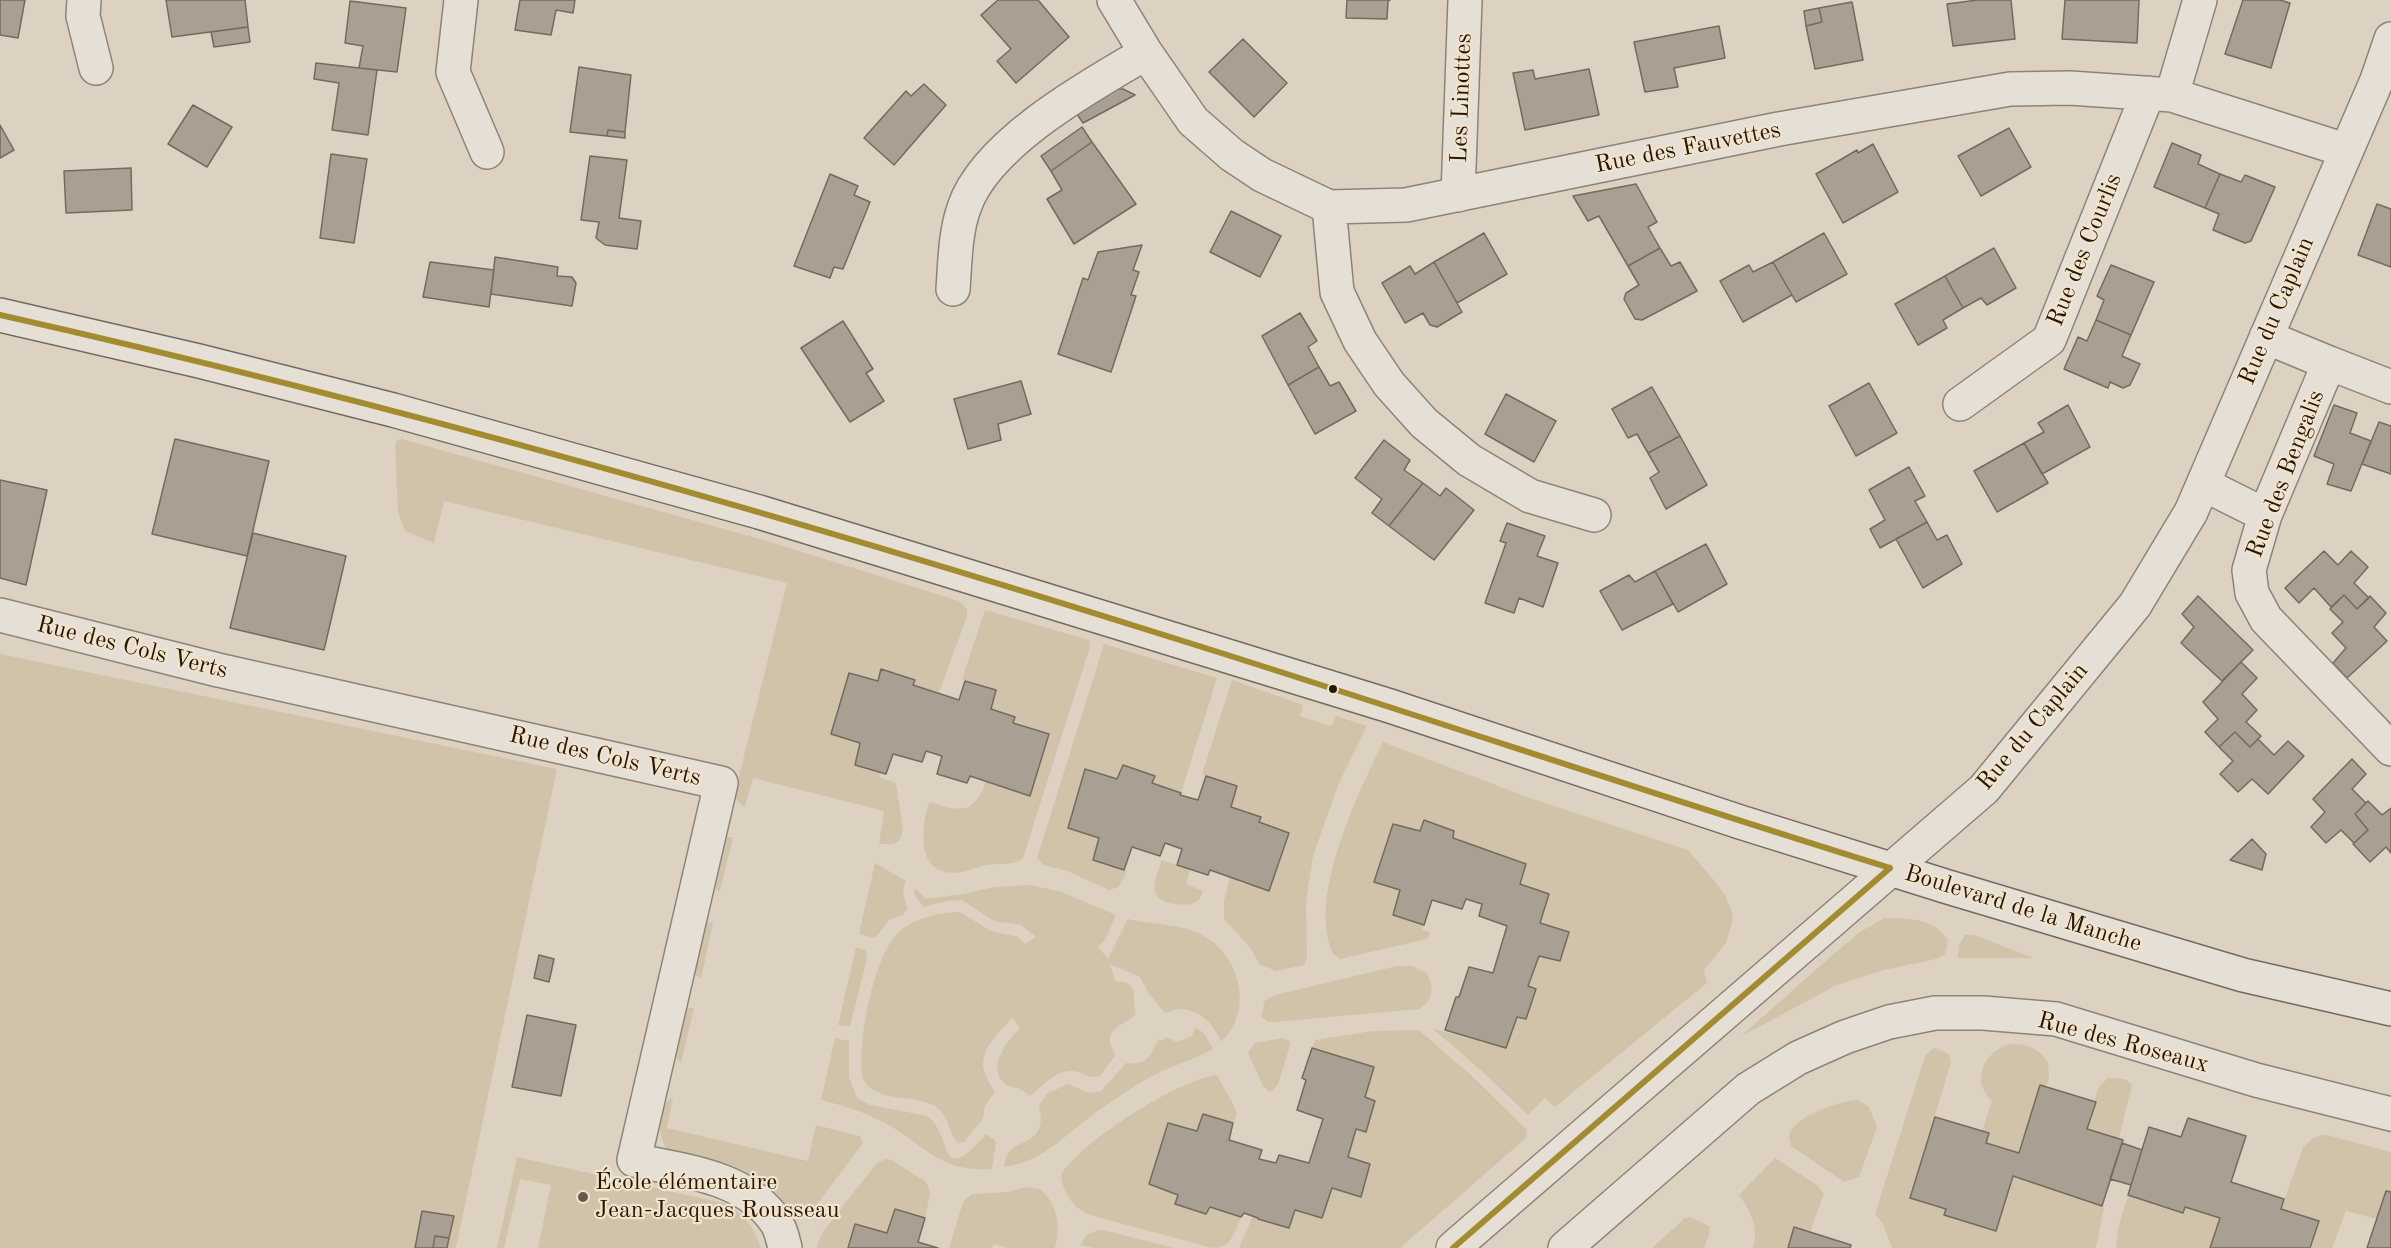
<!DOCTYPE html>
<html>
<head>
<meta charset="utf-8">
<style>
  body { margin:0 }
  canvas { display:block; background:#ddd2c1 }
</style>
</head>
<body>
<canvas width="2391" height="1248"></canvas>
<script>
const ctx = document.querySelector('canvas').getContext('2d');
ctx.lineJoin = 'round';
function paint(path, color) { ctx.fillStyle = color; ctx.fill(path, 'evenodd'); }
function stroke(path, color, width, dash) { ctx.strokeStyle = color; ctx.lineWidth = width; ctx.lineCap = dash ? 'butt' : 'round'; ctx.setLineDash(dash || []); ctx.stroke(path); }
function drawText(font, color, halo, rows, align = 'center') {
  ctx.font = font + ' "Old Standard TT",serif'; ctx.lineWidth = 4.5; ctx.setLineDash([]); ctx.textBaseline = 'middle'; ctx.strokeStyle = halo; ctx.fillStyle = color; for (const [text, x, y, turn = 0] of rows) {
    ctx.save(); ctx.translate(x, y); ctx.rotate((+turn || 0) * Math.PI / 180); ctx.textAlign = isNaN(turn) ? turn : align; if (halo) ctx.strokeText(text, 0, 0); ctx.fillText(text, 0, 0); ctx.restore();
  }
}
paint(new Path2D(`
  M402,439L767,541L959,601L967,609V616L939,693L913,685L914,680L882,669L878,681L849,673L831,734L860,743L855,765L880,772L879,777L896,783L903,828L900,840L893,844H879L884,811L753,778L745,806H742L734,796L787,583L444,501L434,543L405,531L398,512L395,445L397,440Z
  M985,610L1089,640L1090,647L1023,858C1015,866 998,863 987,865C976,867 966,873 954,873C916,873 921,828 929,802C960,811 974,816 986,781L1030,796L1049,734L1013,723L1015,717L991,709L995,690L962,679Z
  M1104,644L1217,678L1181,793L1152,783L1154,776L1123,765L1117,779L1085,769L1068,828L1099,838L1093,860L1127,871L1119,887L1109,890L1067,871L1043,865L1037,858Z
  M0,654L557,769L456,1248H0Z
  M1232,680L1303,705L1300,716L1331,726L1336,716L1367,726L1339,783L1313,856L1306,902L1307,958L1304,965L1276,971L1259,964L1251,949L1224,919V901L1230,876L1240,879L1239,882L1269,891L1289,833L1259,822L1261,818L1231,807L1237,786L1202,774Z
  M1383,742L1530,798L1688,850L1713,879L1725,895L1733,914L1732,923L1726,943L1704,970L1707,983L1555,1107L1545,1098L1528,1115L1485,1074L1433,1029L1506,1048L1517,1017L1526,1019L1536,990L1528,986L1539,956L1560,961L1569,933L1540,923L1548,894L1520,884L1482,850L1483,848L1453,838L1454,831L1424,820L1420,831L1393,824L1375,881L1400,890L1394,915L1424,925L1422,930L1430,932L1427,939L1340,959L1333,954C1307,896 1358,794 1383,742Z
  M724,837H733L720,892L709,884Z
  M1162,860L1190,870L1186,884L1203,891L1199,900C1191,906 1185,905 1176,904C1145,901 1154,881 1162,860Z
  M875,863L906,881L903,890L907,909L902,915L889,920L875,938L868,937L859,933Z
  M1029,885L1059,891L1116,915L1105,940L1098,947L1108,959L1128,919C1152,925 1178,923 1200,934C1240,953 1255,1011 1221,1042C1213,1023 1200,1009 1178,1009C1174,1009 1169,1012 1165,1013L1149,994L1140,977L1110,964L1116,982C1141,980 1131,1001 1136,1014C1129,1023 1108,1026 1110,1042C1111,1048 1115,1050 1115,1056L1100,1076C1088,1080 1083,1071 1072,1071C1056,1070 1042,1087 1030,1096C1026,1094 1023,1090 1018,1088C1017,1088 1010,1087 1009,1086C983,1071 1007,1041 1020,1028L1012,1018C1000,1032 979,1049 984,1070C986,1078 991,1085 995,1092L985,1106L983,1119L964,1142L958,1143C949,1134 949,1119 940,1110C919,1091 880,1106 863,1080C856,1047 873,954 900,931C915,918 941,912 960,912L991,931L1018,937L1025,944L1036,937L1021,925L994,921L962,900L948,901L923,907L914,893L915,888L926,899L963,894L995,887Z
  M1884,918C1906,918 1935,918 1948,940L1945,954L1936,959L1884,970L1837,985L1740,1037L1837,951L1860,932Z
  M709,922L713,923L701,979L693,973L703,924Z
  M1965,935H1974L2034,958H1958L1959,945Z
  M856,947L866,951L867,959L850,1027L838,1025Z
  M1397,966H1412L1427,973C1434,987 1434,1000 1419,1009L1275,1022H1268L1261,1016L1265,1000L1275,995Z
  M689,1008H694L681,1063L672,1054L685,1010Z
  M1195,1027L1204,1033L1213,1049C1191,1061 1167,1067 1145,1080C1126,1091 1109,1103 1091,1116C1064,1137 1039,1163 1004,1167C1006,1136 1039,1150 1041,1119C1041,1114 1039,1110 1039,1105L1047,1094L1067,1084L1090,1093L1101,1091L1126,1063C1151,1065 1149,1054 1159,1039L1163,1041L1166,1037L1177,1042L1192,1036Z
  M1419,1030L1471,1075L1527,1130L1526,1138L1400,1248H1239L1253,1216L1258,1219L1289,1228L1295,1210L1322,1218L1332,1188L1361,1196L1370,1164L1348,1157L1356,1129L1366,1131L1375,1101L1365,1097L1374,1067L1312,1048L1315,1040L1372,1031Z
  M835,1038L849,1041V1077L857,1098L870,1105L928,1116C953,1136 938,1190 986,1134L995,1140L996,1143L992,1169C941,1173 925,1146 887,1124C865,1112 844,1106 821,1100Z
  M1283,1038L1289,1041L1290,1045L1278,1085L1270,1092L1263,1086L1248,1053L1255,1043Z
  M2010,1044C2026,1043 2039,1048 2048,1062L2049,1079L2046,1087L2040,1085L2019,1153L1986,1143L1982,1131L1992,1101C1970,1081 1984,1051 2010,1044Z
  M1936,1048L1949,1054L1951,1062L1910,1198L1946,1209L1944,1215L1995,1231L2013,1176L2102,1206L2104,1208L2096,1248H1892L1883,1224L1875,1214L1925,1056L1932,1049Z
  M1217,1075L1235,1108L1237,1113L1233,1123L1203,1114L1197,1131L1168,1123L1149,1184L1178,1195L1175,1204L1206,1214L1210,1207L1241,1217C1234,1233 1232,1248 1212,1248L1090,1215C1073,1208 1063,1194 1061,1175C1080,1142 1179,1079 1217,1075Z
  M2108,1078L2125,1079L2132,1085L2119,1138L2087,1129L2098,1088Z
  M673,1097L667,1128L808,1161L816,1125L860,1136L863,1143L809,1215C791,1219 786,1206 775,1195C741,1159 708,1169 668,1152C658,1135 653,1108 673,1097Z
  M1858,1100L1869,1107L1877,1127L1859,1177L1844,1182L1795,1149L1791,1146L1789,1136C1793,1116 1840,1101 1858,1100Z
  M2321,1135H2327L2391,1152V1192L2386,1191L2377,1219L2346,1211L2332,1248H2310L2319,1221L2281,1209L2303,1147L2313,1138Z
  M517,1157L727,1204C745,1216 754,1227 761,1248H538L551,1185L520,1179L504,1248H497Z
  M1775,1158L1817,1185L1824,1194L1810,1232L1788,1248H1753C1759,1228 1751,1212 1739,1195Z
  M886,1159L891,1160L925,1181L929,1188L930,1194L925,1218L895,1209L887,1233L856,1224L848,1248H816L823,1231L877,1163Z
  M1028,1187L1040,1189C1058,1204 1061,1227 1055,1248H1008L994,1244L992,1248H949L963,1202L972,1194L1007,1192Z
  M2128,1195L2183,1213L2185,1207L2220,1218L2210,1248H2116L2118,1228Z
  M1690,1217L1709,1226L1710,1232L1704,1248H1652L1685,1218Z
  M1103,1230L1174,1248H1093L1081,1245C1085,1234 1092,1231 1103,1230Z`), '#d1c3aa');
const building = new Path2D(`
  M0,0H25L18,38L0,35Z
  M166,0H245L248,27L172,37Z
  M520,0H575L573,13L556,10L551,35L515,30Z
  M998,0H1038L1069,37L1016,83L997,61L1011,49L981,15Z
  M1347,0H1390L1388,1L1387,19L1346,18Z
  M1978,0H2011L2015,39L1953,46L1947,4Z
  M2065,0H2139L2137,43L2062,39Z
  M2243,0H2280L2290,3L2271,68L2225,54Z
  M350,1L406,8L397,72L359,68L363,46L345,43Z
  M1852,2L1863,60L1815,69L1806,26L1822,22L1819,8Z
  M1819,8L1822,22L1806,26L1804,11Z
  M1719,26L1725,58L1674,68L1678,87L1645,92L1634,42Z
  M248,27L250,42L214,47L211,32Z
  M1243,39L1287,83L1254,117L1209,72Z
  M316,63L377,70L368,135L332,130L339,83L314,79Z
  M579,67L631,75L625,132L608,130L607,136L570,132Z
  M1589,69L1599,115L1525,130L1513,73L1533,70L1535,79Z
  M924,84L946,105L894,165L864,138L906,91L911,96Z
  M1113,89H1123L1135,95L1083,123L1075,111Z
  M193,105L232,127L207,167L168,144Z
  M0,125L14,150L0,158Z
  M1082,127L1092,142L1051,171L1041,156Z
  M2009,128L2031,167L1981,196L1958,156Z
  M608,130L625,132V138L607,136Z
  M1092,142L1136,204L1074,244L1047,199L1062,190L1051,171Z
  M2172,143L2201,155L2198,164L2220,174L2205,208L2154,187Z
  M1873,144L1898,192L1843,223L1816,174L1857,150L1858,153Z
  M331,154L367,159L354,243L320,238Z
  M590,156L627,160L619,218L641,221L637,249L605,245L596,238L599,222L581,220Z
  M131,168L132,210L66,213L64,171Z
  M830,174L858,186L854,195L870,202L843,269L834,267L830,278L794,266Z
  M2220,174L2241,182L2245,175L2275,187L2251,241L2245,243L2213,230L2219,214L2205,208Z
  M1636,184L1657,222L1648,227L1660,248L1628,266L1599,216L1588,221L1573,196Z
  M2377,204L2391,209V267L2358,255Z
  M1231,211L1281,236L1260,277L1210,252Z
  M1484,233L1507,274L1457,303L1434,262Z
  M1824,233L1847,274L1796,302L1773,262Z
  M1142,245L1133,270L1139,272L1131,295L1136,296L1111,372L1058,354L1083,278L1088,280L1098,252Z
  M1660,248L1671,266L1680,262L1697,291L1642,320L1635,319L1624,299L1626,293L1639,285L1628,266Z
  M1994,248L2016,288L1987,305L1981,298L1963,308L1945,276Z
  M495,257L558,267L557,276L572,277L576,283L572,306L491,294Z
  M430,262L494,270L489,307L423,297Z
  M1434,262L1462,312L1437,327L1430,325L1423,313L1405,323L1382,283L1410,266L1415,274Z
  M1773,262L1792,295L1743,322L1720,281L1749,265L1753,272Z
  M2111,265L2154,282L2131,335L2096,320L2104,300L2097,296Z
  M1945,276L1963,308L1943,320L1947,328L1918,345L1895,304Z
  M1300,313L1317,341L1308,347L1319,367L1288,385L1262,336Z
  M2096,320L2131,335L2122,356L2140,364L2130,385L2123,388L2110,382L2108,388L2064,369L2078,337L2087,341Z
  M843,321L873,369L866,373L884,401L850,422L801,348Z
  M1319,367L1330,386L1339,382L1356,411L1315,434L1288,385Z
  M1021,381L1031,414L998,424L1001,440L968,449L954,399Z
  M1869,383L1897,433L1856,456L1829,406Z
  M1652,387L1680,436L1648,453L1637,434L1628,438L1612,409Z
  M1506,394L1556,421L1534,462L1485,434Z
  M2068,405L2090,447L2042,474L2024,443L2044,432L2038,423Z
  M2334,405L2357,413L2350,433L2371,441L2351,491L2327,484L2334,464L2314,456Z
  M2379,422L2391,426V474L2362,464Z
  M1680,436L1707,485L1666,509L1650,478L1659,472L1648,453Z
  M175,439L269,461L247,556L152,534Z
  M1384,440L1410,460L1404,470L1423,483L1389,526L1372,513L1382,499L1355,478Z
  M2024,443L2048,483L1997,512L1974,471Z
  M1909,467L1925,496L1915,501L1927,522L1880,548L1870,529L1885,520L1869,490Z
  M0,480L47,490L26,585L0,578Z
  M1423,483L1440,496L1446,488L1474,510L1434,560L1389,526Z
  M1927,522L1937,540L1947,535L1962,564L1923,588L1896,539Z
  M1507,523L1545,536L1537,556L1558,563L1543,607L1519,598L1514,613L1485,603L1506,543L1500,541Z
  M253,533L346,556L324,650L230,628Z
  M1706,544L1727,584L1678,612L1655,571Z
  M2324,551L2338,565L2351,551L2368,567L2354,583L2369,598L2357,609L2344,595L2331,607L2314,588L2299,603L2285,588Z
  M1655,571L1673,604L1622,630L1600,591L1629,575L1635,582Z
  M2344,595L2357,609L2370,596L2386,613L2374,627L2387,641L2347,678L2333,663L2346,648L2332,633L2343,622L2330,609Z
  M2198,596L2253,650L2222,681L2181,643L2194,627L2182,614Z
  M2241,662L2257,678L2242,694L2257,710L2246,722L2261,736L2250,747L2235,732L2219,747L2205,732L2218,719L2203,702Z
  M881,669L915,680L913,685L959,700L965,681L996,690L991,709L1015,717L1013,723L1049,734L1030,796L970,776L967,783L937,774L942,756L926,751L922,762L893,754L886,774L855,765L860,743L831,734L849,673L878,681Z
  M2235,732L2250,747L2258,739L2274,755L2288,741L2304,756L2268,794L2252,779L2238,792L2220,774L2233,761L2219,747Z
  M2352,759L2366,774L2352,789L2366,803L2355,814L2368,830L2354,843L2341,830L2326,843L2311,827L2325,812L2313,799Z
  M1123,765L1155,776L1152,783L1181,793L1180,795L1198,800L1206,776L1237,786L1231,807L1261,817L1259,822L1289,833L1269,891L1210,870L1208,875L1177,865L1182,849L1165,843L1160,856L1132,847L1124,870L1093,860L1099,838L1068,828L1085,769L1117,779Z
  M2368,801L2382,815L2391,808V853L2386,847L2370,862L2353,844L2368,830L2355,814Z
  M1424,820L1454,831L1453,838L1526,864L1520,884L1549,894L1540,923L1569,932L1560,961L1539,956L1528,986L1536,989L1526,1019L1517,1017L1506,1048L1445,1030L1456,997H1459L1469,967L1493,973L1507,926L1479,916L1482,904L1466,899L1462,909L1432,900L1424,925L1393,915L1400,890L1374,882L1393,824L1420,831Z
  M2252,839L2266,854L2262,870L2230,860Z
  M539,955L554,959L549,982L534,978Z
  M527,1015L576,1025L561,1096L512,1087Z
  M1312,1048L1374,1067L1365,1097L1375,1101L1366,1132L1356,1129L1348,1157L1370,1164L1361,1197L1332,1188L1322,1218L1295,1210L1289,1228L1258,1219V1218L1244,1213L1241,1217L1210,1207L1206,1214L1175,1204L1178,1195L1149,1184L1168,1123L1197,1131L1203,1114L1233,1123L1229,1140L1262,1150L1259,1159L1276,1163L1279,1155L1309,1163L1323,1119L1297,1110L1306,1080L1302,1078Z
  M2040,1085L2096,1102L2087,1129L2123,1140L2102,1206L2013,1176L1996,1231L1944,1215L1946,1209L1910,1198L1935,1117L1989,1133L1986,1143L2019,1153Z
  M2188,1118L2246,1136L2231,1182L2284,1199L2281,1209L2319,1221L2310,1248H2210L2220,1218L2185,1207L2183,1213L2128,1195L2149,1127L2181,1137Z
  M2122,1143L2142,1150L2131,1185L2110,1179Z
  M2386,1191L2391,1192V1248H2367Z
  M895,1209L925,1218L918,1242L938,1248H848L855,1224L887,1233Z
  M422,1211L454,1216L449,1238L435,1236L433,1248H415Z
  M1794,1227L1851,1245L1850,1248H1788Z
  M435,1236L449,1238L447,1248H433Z`);
paint(building, '#a9a093');
stroke(building, '#736b5f', 1.5);
const street = new Path2D(`
  M84,0L83,16L96,68
  M461,0L453,72L487,152
  M1114,0L1146,53L1193,121L1232,155L1262,175L1329,207L1406,205L1779,129L2010,89L2070,88L2172,95L2345,150
  M2172,95L2200,0
  M1458,195L1465,0
  M1329,207L1337,292L1360,341L1389,384L1424,423L1469,460L1530,496L1594,515
  M953,289C955,263 955,233 964,208C985,144 1089,86 1146,53
  M2266,337L2329,363L2265,515L2249,570L2252,593L2266,619L2391,749
  M2329,363L2391,387
  M1960,404L2049,340L2148,93
  M2203,484L2265,515
  M0,615L218,670L721,783L634,1160C683,1171 746,1176 776,1222C781,1229 783,1240 785,1248
  M1453,1248L1984,789L2135,605L2191,512L2377,80L2391,39
  M1565,1248L1748,1089L1798,1058L1845,1037L1889,1022L1935,1013H1983L2056,1019L2256,1080L2391,1114`);
const secondary = new Path2D(`
  M0,315L199,361L393,410L759,512L1390,706L1740,822L1948,887L2243,975L2391,1009`);
stroke(street, '#8d8478', 36);
stroke(secondary, '#736b5f', 36);
stroke(street, '#e5dfd6', 33);
stroke(secondary, '#e5dfd6', 33);
stroke(new Path2D(`
  M0,315C399,405 793,518 1183,641C1419,715 1654,795 1890,868
  M1453,1248L1890,868`), '#a28b31', 6);
for (const [x, y, r, color] of [
  [1333,689,5,"#281703"],
  [583,1197,6,"#675846"]
]) { const dot = new Path2D(); dot.arc(x, y, r, 0, 2 * Math.PI); ctx.fillStyle = color; ctx.fill(dot); stroke(dot, '#f1e4cf', 2); }
drawText('24px', '#281703', '#f1e4cf', [
  ["Les Linottes",1462,98,-88],
  ["Rue des Fauvettes",1688,148,-11],
  ["Rue des Courlis",2085,250,-68],
  ["Rue du Caplain",2277,311,-67],
  ["Rue des Bengalis",2286,474,-69],
  ["Rue des Cols Verts",132,648,14],
  ["Rue du Caplain",2033,727,-50],
  ["Rue des Cols Verts",605,757,13],
  ["Boulevard de la Manche",2023,909,17],
  ["Rue des Roseaux",2123,1043,15]
]);
drawText('24px', '#281703', '#f1e4cf', [
  ["École élémentaire",595,1183],
  ["Jean-Jacques Rousseau",595,1211]
], 'left');
</script>
</body>
</html>
